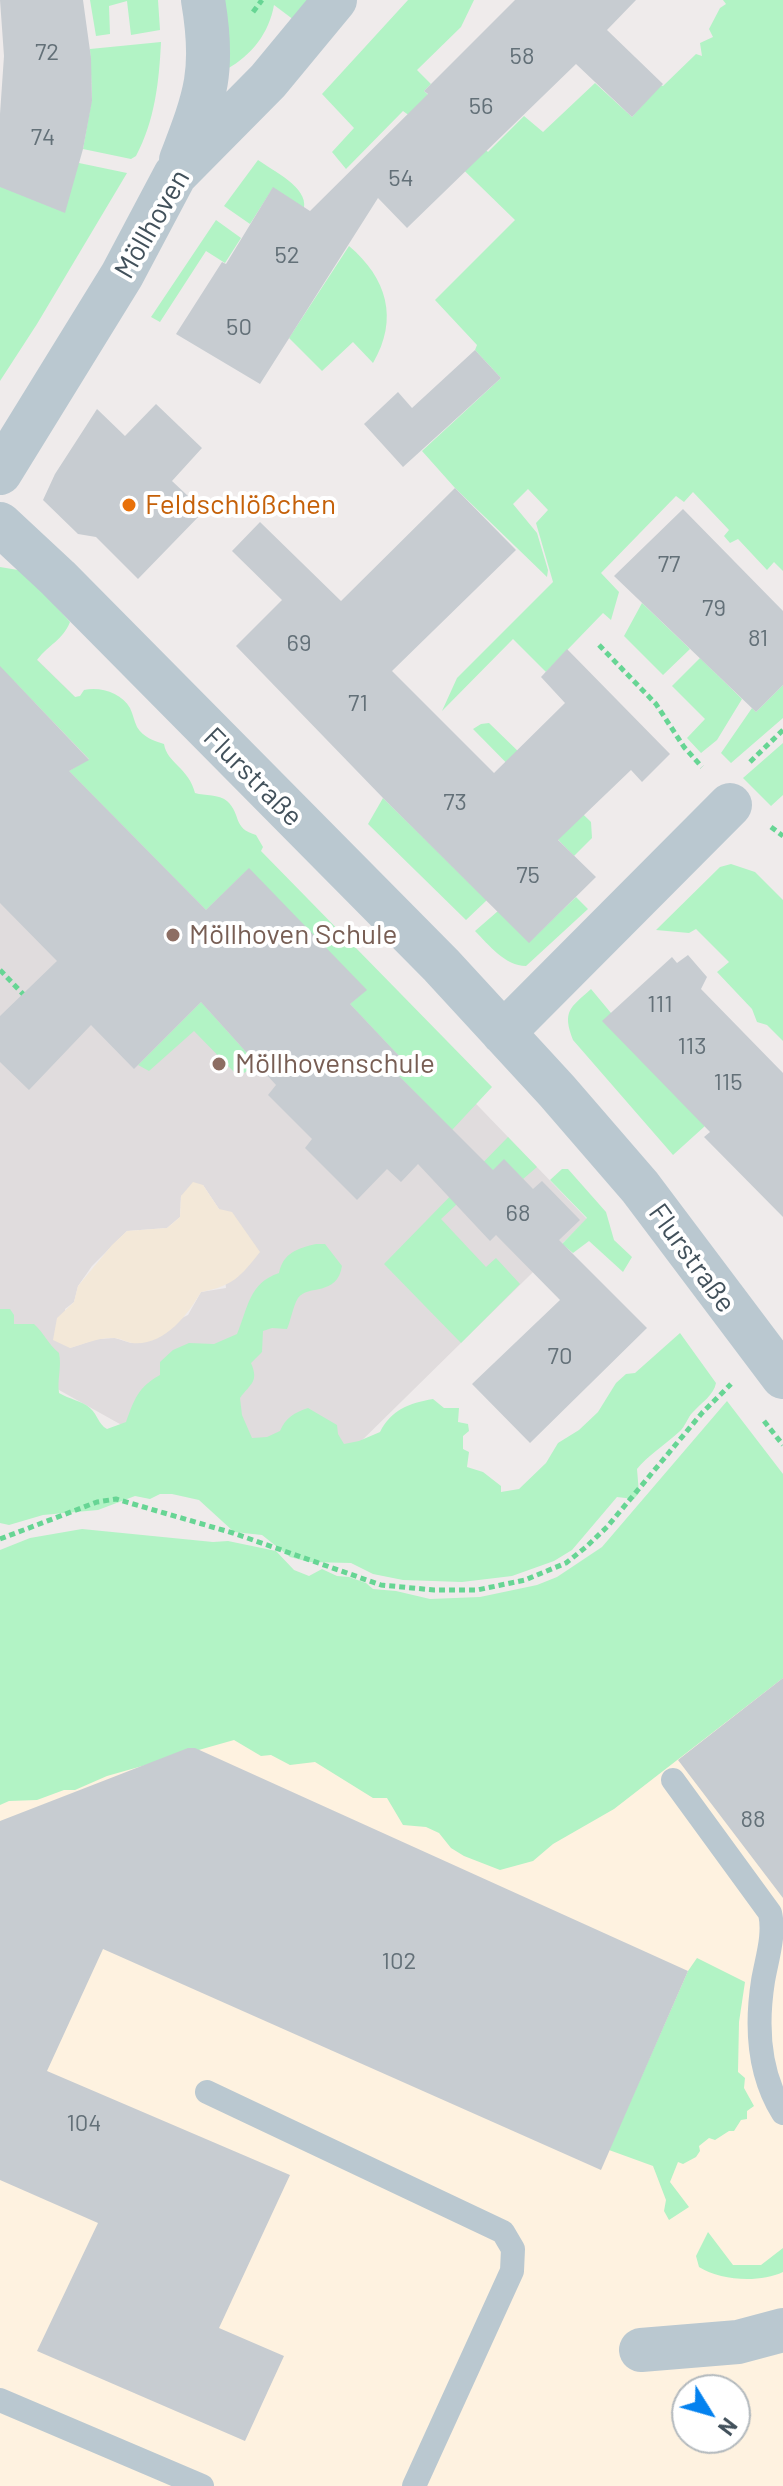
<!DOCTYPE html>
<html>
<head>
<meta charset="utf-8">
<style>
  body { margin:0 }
  #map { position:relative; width:783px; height:2486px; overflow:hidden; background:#efebeb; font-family:Barlow,sans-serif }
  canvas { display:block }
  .north { position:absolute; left:671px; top:2374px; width:80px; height:80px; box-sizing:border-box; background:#fff; border:2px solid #b3b9bd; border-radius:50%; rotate:127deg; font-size:22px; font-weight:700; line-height:32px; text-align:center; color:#42515b }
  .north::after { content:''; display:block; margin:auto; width:28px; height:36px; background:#0482ef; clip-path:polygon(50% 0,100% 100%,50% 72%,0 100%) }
</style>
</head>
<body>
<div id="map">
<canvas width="783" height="2486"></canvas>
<div class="north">N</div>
</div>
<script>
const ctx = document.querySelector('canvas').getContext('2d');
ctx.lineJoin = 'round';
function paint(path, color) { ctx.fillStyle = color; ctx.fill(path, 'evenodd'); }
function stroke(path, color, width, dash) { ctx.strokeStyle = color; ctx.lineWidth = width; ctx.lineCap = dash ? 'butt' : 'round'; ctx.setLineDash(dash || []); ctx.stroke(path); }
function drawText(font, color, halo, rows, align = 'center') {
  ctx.font = font + ' Barlow,sans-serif'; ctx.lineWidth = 8; ctx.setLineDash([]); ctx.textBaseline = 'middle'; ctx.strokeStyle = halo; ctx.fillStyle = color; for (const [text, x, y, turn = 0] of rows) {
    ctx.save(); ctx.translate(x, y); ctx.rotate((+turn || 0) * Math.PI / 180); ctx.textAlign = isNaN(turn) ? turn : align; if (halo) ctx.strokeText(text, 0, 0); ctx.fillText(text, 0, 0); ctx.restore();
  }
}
paint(new Path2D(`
  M783,1646V2486H0V1796L39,1772ZM687,2390H735V2438H687Z`), '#fef2e0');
paint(new Path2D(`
  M0,623L250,869L587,1219L342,1460L152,1442L0,1357ZM203,1185L219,1209L226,1288L201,1292L188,1315L131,1343L115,1338L97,1339L70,1348L65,1309L74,1302L78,1286L92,1266L127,1231L167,1228L180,1217L181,1196Z`), '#e0dcdd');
paint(new Path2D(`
  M90,0H158L160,30L131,35L127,1L109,6L110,34L96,36Z
  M201,0H350L294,20L274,5C269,33 252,55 227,69Z
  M408,0H474L461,27L417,70L431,84L424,91L434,100L414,119L403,111L346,169L332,152L354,128L322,94Z
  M723,0H783V571L774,562L767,570L738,539L730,543L724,536L729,530L693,492L684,502L676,496L601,573L619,592L611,620L603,613L546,672L513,639L442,711L457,678L553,582L536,523L548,510L528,489L513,504L537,533L548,570L547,577L455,488L422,451L501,378L475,350L477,345L435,300L515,220L440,147L461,127L488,152L524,116L543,132L595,83L632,117L660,85L663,86L696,54L702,56L700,43L713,37L709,29L720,8L726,4Z
  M161,42C159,82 155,120 136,156L131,159L83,149L92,98L90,49Z
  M258,160C273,171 308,187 304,208L273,188L250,224L224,206Z
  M79,163L127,173L37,324L0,381V187Z
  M216,220L241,238L225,263L206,251L160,322L151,317Z
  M349,246C387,278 399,319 373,363L353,342L322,371L289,338Z
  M0,567L24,571L70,622C62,641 49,644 37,660L75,697L80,696L84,690C100,686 122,693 130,708C133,714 134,721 137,727C143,737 154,741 164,744C167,763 189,768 195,793C205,796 219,794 227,801C242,815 232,828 256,835L263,847L261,851L492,1087L452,1130L392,1069L400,1057L350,1004L366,990L244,873L206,910L69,771L89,759L14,681L0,696Z
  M642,603L690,649L663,675L624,636Z
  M700,658L742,699L717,740L701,753L687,738L705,719L672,686Z
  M783,685V718L731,763L721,753L752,708L756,712Z
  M489,723L591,822L592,838L574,856L526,807L538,795L473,729L481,724Z
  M783,743V795L771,806L743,778Z
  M383,798L487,900L466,920L368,824Z
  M731,864L755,872L783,900V1041L767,1025L757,1022L752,1009L717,972L729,962L696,929L689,933L656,930L720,867Z
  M576,897L588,909L526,966C505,966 489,945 475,931L498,911L529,942Z
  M591,989L705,1126L673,1155L573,1040C562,1011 570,1008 591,989Z
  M201,1002L257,1064L244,1073H235L194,1031L149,1071L138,1065Z
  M508,1137L537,1167L523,1179L504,1160L441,1219L486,1267L496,1258L520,1284L461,1343L384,1264Z
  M562,1169H568L606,1212L614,1240L632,1257L623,1272L589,1241L573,1253L562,1244L587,1218L550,1180Z
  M316,1244H325L342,1266C337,1297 308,1284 298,1298C293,1306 291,1320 287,1329L272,1328L263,1331L262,1352L251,1363C259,1382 251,1383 240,1398L242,1415L252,1438L267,1437L280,1431C286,1417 294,1413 308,1408L337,1425L338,1434L344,1444L359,1441L380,1432C391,1410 409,1403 433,1399L444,1408H459L458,1422L468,1424L469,1431L463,1436V1449L469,1452L467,1467L483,1472L501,1486V1492L519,1489L546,1463L558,1443L579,1430L598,1412L616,1383L626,1374L635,1373L680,1333L716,1383C714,1395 701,1403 693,1412C687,1418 686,1426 679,1432C667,1443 646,1457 637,1469L639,1493L634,1499L617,1497L572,1550L554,1561L512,1576L462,1582L403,1580L373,1574L351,1563L309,1562L290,1557L262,1535L234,1532L199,1500L172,1494H160L150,1499L135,1496L98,1510L43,1515L9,1525L0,1523V1309H10L14,1315V1324H34C44,1333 48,1344 59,1353C62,1367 57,1379 59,1393C69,1399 82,1401 90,1408C98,1415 98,1424 107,1429L126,1422C134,1400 138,1387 160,1375V1362L173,1350L189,1343L214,1344L237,1334C248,1308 249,1283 279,1273C283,1253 298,1248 316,1244Z
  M727,1401L783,1474V1678L614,1809L553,1844L533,1861L500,1870L464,1856L451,1848L439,1833L426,1827L403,1825L387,1798H373L315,1762L290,1765L271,1755L261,1756L234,1740L107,1776L75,1790H64L37,1800L9,1801L0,1805V1550L30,1538L82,1529L213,1542L228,1541L276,1551L294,1570L309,1576L322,1569L337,1576L349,1577L366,1583L373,1589L396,1591L430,1599L480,1597L537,1585L557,1577L602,1547Z
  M697,1958L745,1982L739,2022L738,2072L745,2078L744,2088L754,2106L747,2111V2119L741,2120L734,2131H729L715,2140L709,2138L699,2146L700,2151L696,2157L683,2164L678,2162L670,2182L689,2207L669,2220L664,2211L666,2200L653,2166L609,2150L688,1971Z
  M708,2232L733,2265H761L783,2248V2272C760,2283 721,2281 699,2267L696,2256Z`), '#b2f3c5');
paint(new Path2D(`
  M193,1182L203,1185L219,1209L232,1212L260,1252C240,1277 233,1286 201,1292C187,1316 164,1346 132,1343C126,1342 120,1338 114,1338C99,1337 84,1344 70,1348L53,1340L57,1318L74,1302L78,1286L112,1245L127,1231L167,1228L180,1217L181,1196Z`), '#f3e8d8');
paint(new Path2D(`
  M0,0H83L91,58L92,101L83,149L65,213L0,187V114L4,56Z
  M515,0H636L607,30L663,84L632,117L576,64L407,228L378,198L260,384L176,334L222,262L226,264L273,187L310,211L428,94L424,91Z
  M475,350L501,378L403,467L364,424L398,392L412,408Z
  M156,404L202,448L172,481L204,511L138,579L96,537L78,534L43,500L55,474L97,409L125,436Z
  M455,488L516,550L392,671L494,773L565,703L541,677L567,649L670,754L642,782L631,770L558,840L596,877L529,943L383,798L236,646L282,600L232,551L260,522L341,601Z
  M683,509L783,611V685L756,712L614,576Z
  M0,666L89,760L69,771L206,910L249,868L367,990L350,1004L400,1057L392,1069L493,1170L504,1159L533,1189L542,1181L580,1220L559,1240L647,1328L530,1443L472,1384L560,1300L496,1235L490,1241L418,1164L401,1182L387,1169L357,1200L305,1148L312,1139L268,1095L276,1085L201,1002L134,1069L91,1025L29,1090L0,1062V1016L57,961L0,903Z
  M688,955L707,977L701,989L783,1073V1217L704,1137L710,1132L602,1021L672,957L677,963Z
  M783,1678V1898L678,1760Z
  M188,1748H195L688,1971L601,2170L103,1949L47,2071L290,2175L219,2328L284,2356L245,2441L37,2351L98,2223L0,2180V1821Z`), '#c7ccd1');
stroke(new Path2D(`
  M253,12L262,0
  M599,645L656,704L684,747L702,767
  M750,762L783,730
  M771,827L783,836
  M0,970L23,994
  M764,1421L783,1445
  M0,1539L97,1502L116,1499L233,1533L381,1585L434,1590H477L525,1580L566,1563L586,1547L607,1527L702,1413L731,1384`), '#67d594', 5, [6, 4]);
stroke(new Path2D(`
  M673,1780L770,1913C775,1935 767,1958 763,1981C756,2026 758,2073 783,2113
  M207,2092L503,2232L513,2249L512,2271L414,2486
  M0,2400L202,2486`), '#bac8d0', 24);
stroke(new Path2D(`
  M181,160C206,95 215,70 203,0
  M0,473L122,275L175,175L268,81L335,0
  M0,524L58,578L441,965L557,1091L640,1187L783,1377
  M503,1033L730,805
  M641,2350L738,2342L783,2330`), '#bac8d0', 44);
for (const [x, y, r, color] of [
  [129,505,8,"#e8710a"],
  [173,935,8,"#8d6e63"],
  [219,1064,8,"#8d6e63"]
]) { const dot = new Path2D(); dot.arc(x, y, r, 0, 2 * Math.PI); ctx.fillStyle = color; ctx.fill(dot); stroke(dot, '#fff', 3); }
drawText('24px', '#637078', null, [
  ["72",47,52],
  ["58",522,56],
  ["56",481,106],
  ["74",43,137],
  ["54",401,178],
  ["52",287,255],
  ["50",239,327],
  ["77",669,564],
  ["79",714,608],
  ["81",758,638],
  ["69",299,643],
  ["71",358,703],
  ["73",455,802],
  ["75",528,875],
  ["111",660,1004],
  ["113",692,1046],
  ["115",728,1082],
  ["68",518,1213],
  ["70",560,1356],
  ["88",753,1819],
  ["102",399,1961],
  ["104",84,2123]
]);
drawText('28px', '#42515b', '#fff', [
  ["Möllhoven",152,224,-60],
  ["Flurstraße",253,777,45],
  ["Flurstraße",692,1258,54]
]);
drawText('28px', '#c56008', '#fff', [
  ["Feldschlößchen",145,505]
], 'left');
drawText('28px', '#785e54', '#fff', [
  ["Möllhoven Schule",189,935],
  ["Möllhovenschule",235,1064]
], 'left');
</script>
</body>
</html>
